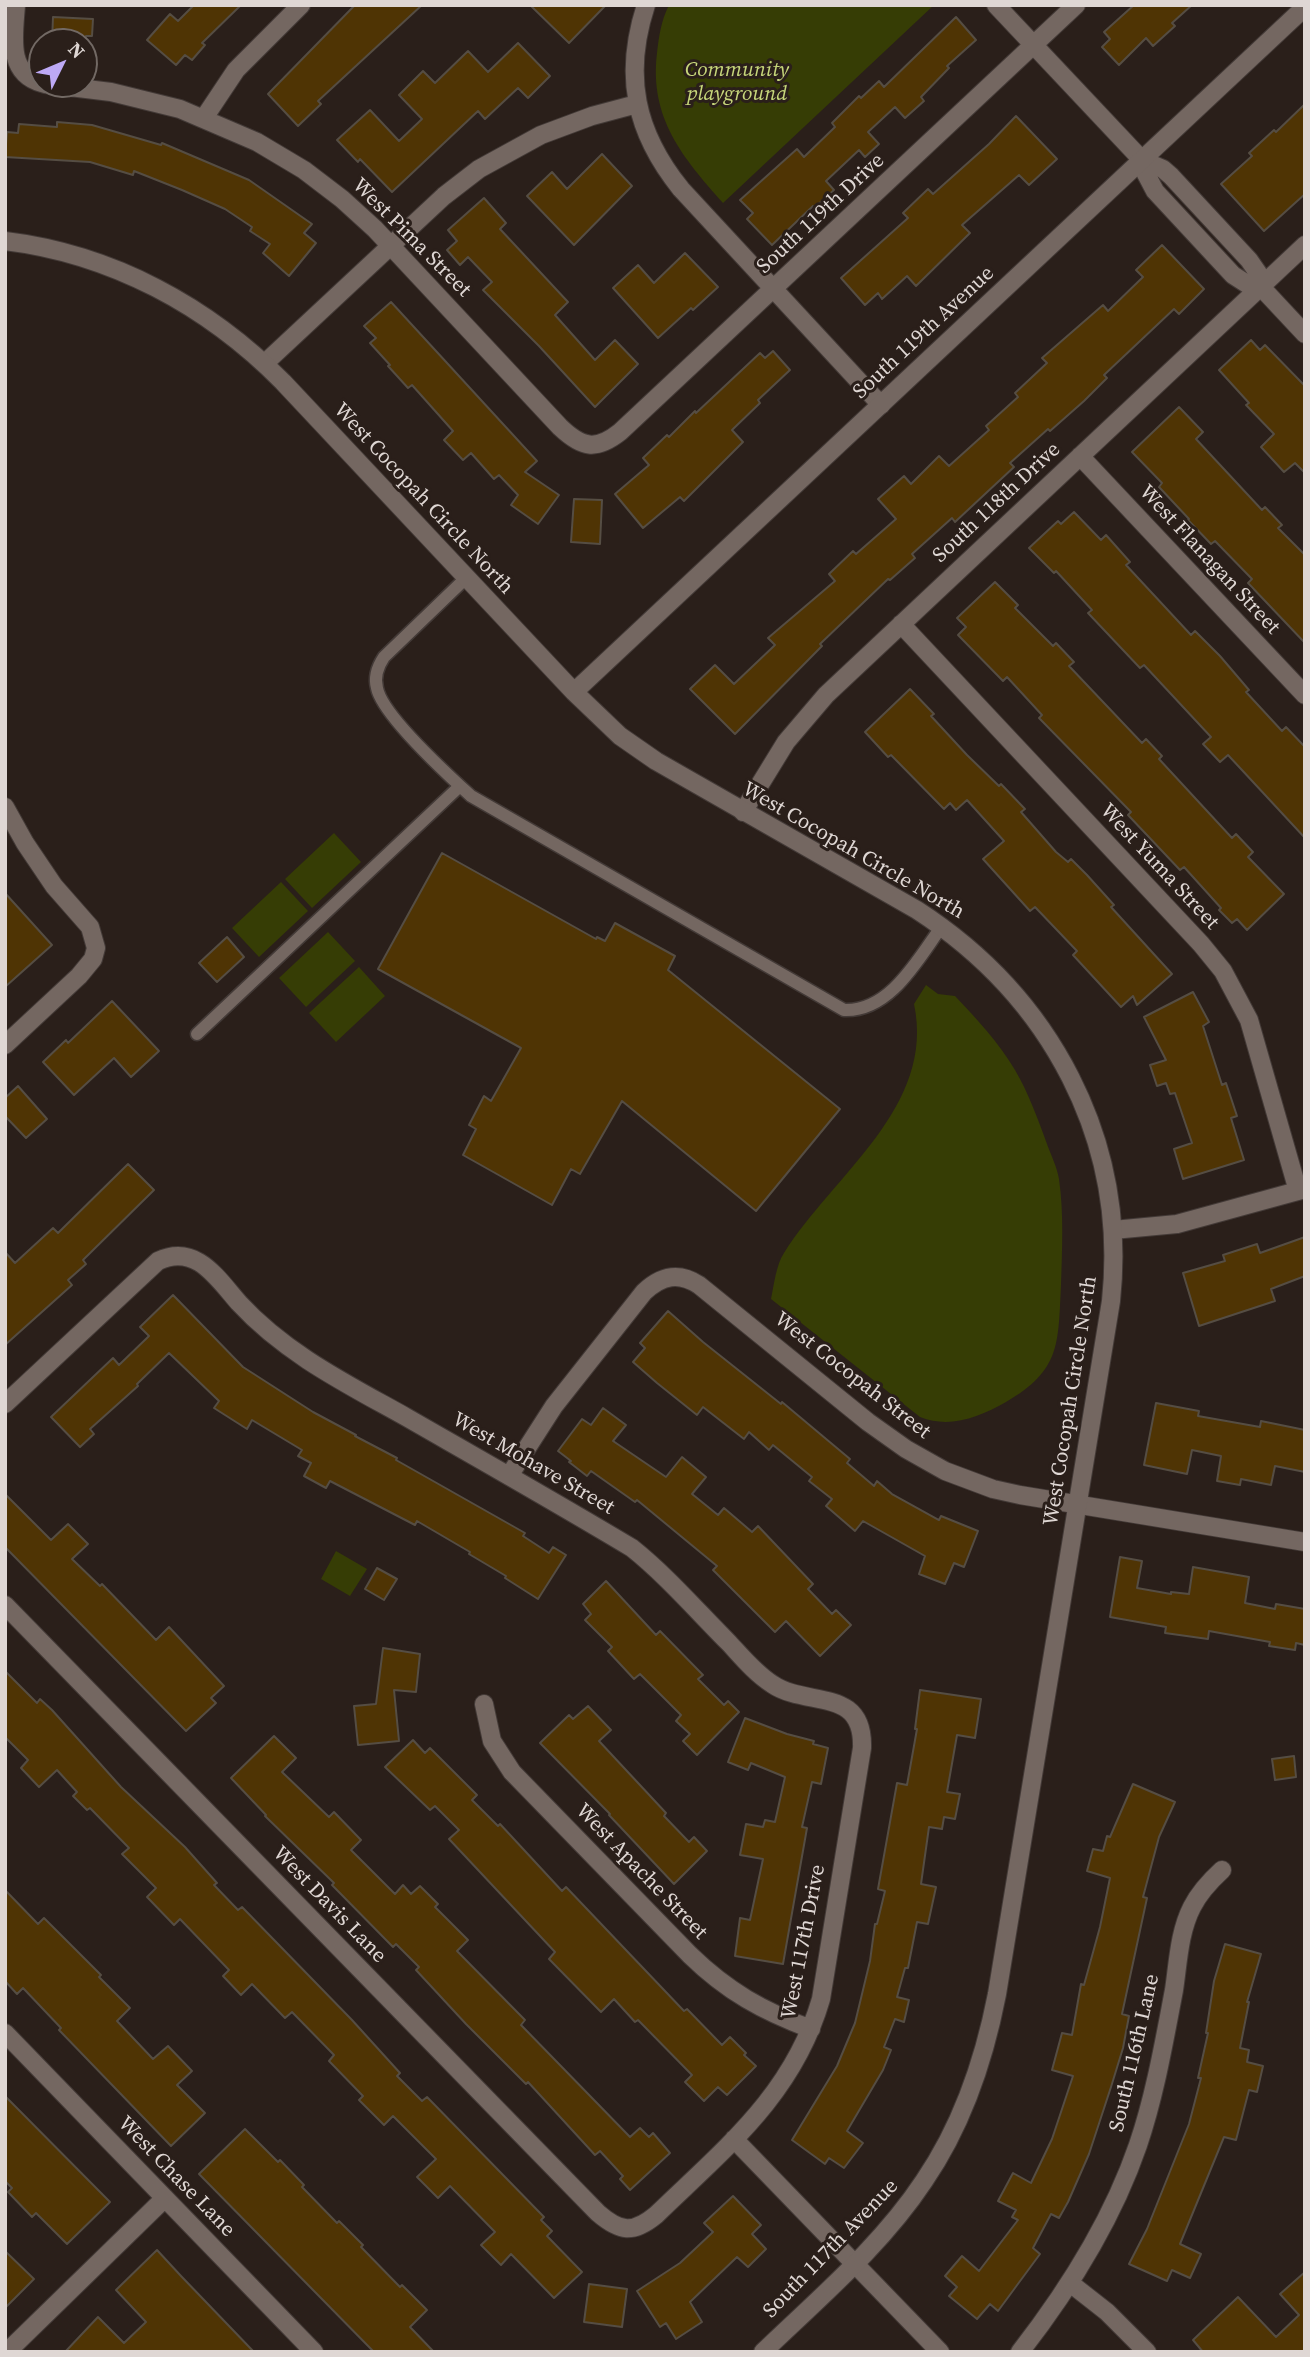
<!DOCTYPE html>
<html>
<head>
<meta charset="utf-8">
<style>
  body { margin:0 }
  #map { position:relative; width:1310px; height:2357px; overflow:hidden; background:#2a1f1a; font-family:"Source Serif 4",serif }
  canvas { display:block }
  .frame { position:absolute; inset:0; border:7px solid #dfd7d4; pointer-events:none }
  .north { position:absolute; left:28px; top:28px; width:70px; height:70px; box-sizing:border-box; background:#2a1f1a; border:2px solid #726964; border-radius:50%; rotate:47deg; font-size:19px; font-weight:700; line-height:28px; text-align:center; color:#dfd7d4 }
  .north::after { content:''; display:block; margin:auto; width:24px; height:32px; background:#bda9f5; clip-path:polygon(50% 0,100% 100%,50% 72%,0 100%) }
</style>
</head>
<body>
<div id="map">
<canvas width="1310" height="2357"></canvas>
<div class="frame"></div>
<div class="north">N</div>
</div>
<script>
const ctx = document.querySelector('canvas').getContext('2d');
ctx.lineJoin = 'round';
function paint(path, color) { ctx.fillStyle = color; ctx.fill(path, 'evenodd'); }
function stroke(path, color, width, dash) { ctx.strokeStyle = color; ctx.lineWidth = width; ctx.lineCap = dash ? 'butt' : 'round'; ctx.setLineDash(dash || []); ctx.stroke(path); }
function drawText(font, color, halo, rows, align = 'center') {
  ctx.font = font + ' "Source Serif 4",serif'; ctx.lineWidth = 6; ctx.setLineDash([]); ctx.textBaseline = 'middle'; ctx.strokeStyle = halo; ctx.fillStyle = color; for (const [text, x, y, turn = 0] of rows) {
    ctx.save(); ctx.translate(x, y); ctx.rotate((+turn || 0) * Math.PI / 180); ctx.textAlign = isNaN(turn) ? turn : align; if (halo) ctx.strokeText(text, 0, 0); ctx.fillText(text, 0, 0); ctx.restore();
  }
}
paint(new Path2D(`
  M669,5H934L723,203C683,158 649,118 657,53C659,36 661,21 669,5Z
  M334,833L361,862L312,908L285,879Z
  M281,882L308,911L259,957L232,928Z
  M328,932L355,961L306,1007L279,978Z
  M359,967L385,996L336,1042L309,1013Z
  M926,985L938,994L955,996C977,1019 999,1043 1015,1070C1028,1092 1038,1119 1047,1144C1051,1155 1057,1167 1059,1179C1064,1214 1062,1250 1061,1285C1058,1344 1061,1370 1006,1402C979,1417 950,1429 920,1417L771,1299C774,1285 776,1265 784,1253C833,1175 936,1107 914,1004Z
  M336,1551L367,1569L350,1596L321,1579Z`), '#363d05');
const building = new Path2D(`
  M194,5H241L202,43L205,45L192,60L185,55L176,65L147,40L170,14L178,21Z
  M355,5H422L318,101L321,104L298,126L268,94Z
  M530,5H606L569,43Z
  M1134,5H1192L1172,23L1175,26L1153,46L1146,38L1119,65L1102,47L1110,39L1104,32Z
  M53,17L93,19L92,36H86L85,42H52Z
  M956,17L976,40L947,66L949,68L921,97L924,101L905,118L895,107L868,132L879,144L865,157L859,150L826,181L834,190L814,208L813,206L772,245L747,219L753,213L740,200L797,149L804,157L835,127L832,123L859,96L861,98L879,81L884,87Z
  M518,43L550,76L528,98L518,88L485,119L478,111L392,192L360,159L358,162L337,140L370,110L399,141L422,119L399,95L423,71L435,83L468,51L488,72Z
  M1305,104V194L1264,231L1221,184L1252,156L1249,153L1274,130L1276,132Z
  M1016,116L1057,159L1029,185L1019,175L962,225L970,233L916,286L907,276L882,299L878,293L865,305L841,278L908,218L903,213L928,189L933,194L989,144Z
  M57,122L92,125L161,145L162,143L249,180L312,224L304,233L316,243L289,276L263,253L270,244L250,231L252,227L225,209L182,190L134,171L133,175L90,162L5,157L7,132L18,133L19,124L57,127Z
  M602,154L632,186L574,245L527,196L552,172L567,189Z
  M484,198L506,223L500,229L568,302L555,315L595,360L615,340L638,364L595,407L539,346L483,290L492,282L468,257L460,265L447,250L457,241L448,230Z
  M1162,245L1204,289L1179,314L1174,309L1104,375L1107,378L1084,401L1050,431L1048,429L1010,463L1014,467L955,522L952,518L912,554L915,558L890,580L888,579L820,644L822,646L735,734L690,689L715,665L734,684L775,645L768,638L835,581L829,574L853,551L856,554L896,519L878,499L904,476L911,484L939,456L949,466L989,430L986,426L1018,397L1015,393L1047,363L1042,358L1103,305L1108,311L1143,277L1136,270Z
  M685,253L718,287L693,310L691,308L658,338L613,288L638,265L654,283Z
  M391,302L537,461L525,472L559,495L538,524L511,505L518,495L499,475L494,479L471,453L463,460L444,440L453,431L412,385L408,388L388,366L390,365L370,343L376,338L364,326Z
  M1251,340L1260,350L1265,345L1305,386V473L1295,463L1284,472L1261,447L1274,434L1246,405L1249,403L1219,370Z
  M773,351L790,370L758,400L760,403L732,430L743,442L684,501L680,497L643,528L615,494L649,465L643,458L667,435L669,437L695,411L696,413L760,353L765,358Z
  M1179,407L1203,432L1196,439L1262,510L1265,507L1282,525L1278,528L1305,555V643L1248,583L1252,579L1215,541L1211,544L1188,520L1189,519L1159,487L1162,483L1132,452Z
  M574,499L602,500L600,544L571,542Z
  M1074,512L1101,540L1106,535L1130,562L1126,565L1191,635L1195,631L1220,656L1249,690L1246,692L1282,731L1286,727L1305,747V838L1228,755L1220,762L1203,744L1211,737L1144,665L1140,668L1088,613L1092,610L1056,571L1054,573L1029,548L1058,521L1061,524Z
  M995,582L1018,605L1015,608L1053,646L1056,643L1074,662L1069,666L1142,743L1146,739L1162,756L1159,759L1232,838L1236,834L1253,852L1248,857L1284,894L1247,930L1237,919L1232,923L1219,910L1221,908L1184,867L1180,870L1128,815L1131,812L1039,718L1042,715L1007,677L1003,681L958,635L966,627L957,618Z
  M910,689L934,714L931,716L967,755L999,786L1001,784L1025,809L1021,812L1056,852L1068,862L1071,859L1087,875L1114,905L1111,907L1172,974L1137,1005L1133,996L1121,1007L1073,955L1077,951L1035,907L1030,911L983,859L1004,841L967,800L956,810L950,803L944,809L891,755L888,757L865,732Z
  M442,853L596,939L597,937L605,941L615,923L675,956L668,970L840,1109L756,1211L622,1101L580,1174L571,1169L552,1205L463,1155L476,1129L469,1125L484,1096L491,1101L521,1048L378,969Z
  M5,893L52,945L5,987Z
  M227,937L244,957L217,982L199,963Z
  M1193,992L1209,1022L1203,1026L1222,1085L1226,1083L1237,1116L1231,1118L1244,1160L1183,1179L1174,1149L1192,1143L1175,1093L1170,1094L1166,1083L1157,1086L1150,1065L1166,1060L1144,1017Z
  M112,1001L159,1051L131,1077L114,1058L74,1095L43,1062L66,1040L68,1043Z
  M18,1086L47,1119L26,1138L5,1116V1098Z
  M128,1164L154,1190L83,1260L86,1264L68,1280L72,1285L5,1345V1252L15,1263L53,1228L58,1233Z
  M1305,1237V1276L1271,1289L1275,1301L1199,1326L1183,1273L1225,1261L1223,1255L1257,1244L1260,1253Z
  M173,1295L243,1367L313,1412L356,1435L355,1436L397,1458L396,1460L525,1533L523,1536L549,1553L553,1547L566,1555L538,1599L505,1578L506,1576L469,1554L470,1552L417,1521L415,1525L330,1481L326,1488L304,1476L311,1463L298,1456L302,1450L252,1420L247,1429L214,1408L219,1401L169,1353L137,1384L138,1386L90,1429L94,1434L80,1447L51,1417L113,1358L119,1365L149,1336L140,1327Z
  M668,1311L703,1342L781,1404L782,1402L850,1459L847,1463L874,1486L877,1481L892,1494L939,1520L941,1516L978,1531L964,1567L954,1563L945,1584L919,1574L925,1556L863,1521L855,1531L826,1506L832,1499L809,1481L812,1477L773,1445L769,1450L749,1432L744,1439L703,1407L697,1415L657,1383L633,1362L645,1348L640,1343Z
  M1156,1403L1199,1411L1198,1416L1260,1427L1261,1421L1305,1430V1472L1275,1466L1271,1485L1241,1479L1240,1485L1217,1481L1221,1456L1192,1450L1187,1474L1144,1465Z
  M603,1408L626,1425L613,1441L666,1477L682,1457L706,1477L692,1494L718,1515L724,1508L752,1532L758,1526L813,1584L808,1589L832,1614L836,1610L851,1625L820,1656L786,1621L775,1632L713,1570L717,1566L637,1500L635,1502L591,1471L587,1476L569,1462L571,1461L558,1451L582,1419L591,1425Z
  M5,1494L51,1540L68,1524L88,1544L72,1559L100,1586L102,1584L156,1640L169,1627L224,1686L211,1698L216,1703L186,1731L5,1547Z
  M1120,1557L1142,1561L1137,1588L1171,1594V1592L1189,1594L1193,1567L1249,1577L1245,1603L1275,1609L1276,1604L1305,1609V1645L1296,1643L1295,1650L1269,1646L1270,1642L1209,1631L1208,1639L1165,1633L1166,1627L1110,1617Z
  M377,1568L397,1579L384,1600L365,1589Z
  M606,1581L656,1635L660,1631L703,1675L698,1679L724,1705L728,1701L739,1712L697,1755L683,1741L690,1734L676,1721L681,1715L640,1674L634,1679L608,1651L612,1647L585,1620L591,1614L583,1604Z
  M383,1648L420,1654L416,1692L394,1690L399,1741L358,1745L354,1706L376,1704Z
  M5,1671L37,1703L40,1699L52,1710L121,1787L185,1847L217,1883L214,1885L238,1910L242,1907L352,2020L400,2073L397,2076L422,2101L427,2097L544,2217L541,2220L552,2231L547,2236L582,2272L554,2298L511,2254L501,2265L481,2245L495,2232L450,2186L438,2198L417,2177L436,2159L393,2116L384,2125L359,2100L363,2096L329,2061L334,2055L292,2012L285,2018L252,1984L241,1995L223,1976L229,1970L180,1919L174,1925L147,1897L156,1888L122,1854L129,1848L90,1808L87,1810L73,1796L77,1792L57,1770L39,1787L21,1768L28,1760L5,1737Z
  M920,1690L981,1699L975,1738L957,1735L947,1792L960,1794L955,1819L944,1817L942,1829L929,1827L921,1884L936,1887L928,1924L917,1922L908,1968H905L897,1997L909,2000L904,2022L895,2019L884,2047L891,2050L883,2070L847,2131L863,2143L844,2168L829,2158L825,2164L792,2140L837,2066L855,2023L870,1961L875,1924H877L885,1891L878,1889L897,1783L907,1785L917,1729H915Z
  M588,1706L611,1730L599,1741L666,1813L664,1816L689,1842L694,1837L707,1851L674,1884L609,1815L610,1814L540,1743L569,1715L573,1719Z
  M745,1718L787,1734L814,1741L813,1744L828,1748L821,1784L812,1782L802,1827L807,1828L783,1964L735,1956L740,1918L750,1920L763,1859L740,1855L746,1824L763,1827L765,1820L775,1822L785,1777L751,1763L748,1770L728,1762Z
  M274,1736L296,1758L282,1772L329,1817L334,1812L361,1840L351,1850L395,1894L403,1885L411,1894L420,1886L438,1904L435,1907L468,1940L457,1951L525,2020L521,2025L630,2137L640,2128L649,2137L653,2133L670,2153L630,2190L620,2179L623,2176L600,2151L595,2155L528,2082L526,2084L466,2024L416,1970L419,1967L396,1944L393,1947L332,1885L334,1883L265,1816L266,1815L231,1778Z
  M413,1740L425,1753L430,1748L477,1795L472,1800L498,1826L500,1824L562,1891L566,1887L684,2011L687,2009L722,2045L730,2037L746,2053L744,2055L756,2066L727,2095L718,2087L704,2101L685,2082L692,2075L638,2020L635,2022L614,1999L601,2012L549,1959L555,1952L449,1839L459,1830L435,1806L430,1810L385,1767Z
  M1294,1756L1296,1777L1275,1780L1272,1759Z
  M1133,1784L1175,1802L1159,1837L1143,1897L1147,1898L1122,2014L1129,2016L1123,2048L1111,2087L1089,2154L1068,2202L1059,2218L1051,2214L1033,2248L1040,2254L998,2311L990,2304L977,2319L949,2296L957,2287L945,2276L962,2256L979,2271L1018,2220L1012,2217L1016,2210L998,2201L1013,2173L1031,2183L1052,2139L1073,2076L1052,2070L1062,2033L1072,2035L1081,1984L1084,1985L1100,1927L1110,1878L1087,1871L1093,1849L1103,1851L1107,1836L1110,1837Z
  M5,1890L38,1924L44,1918L101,1975L99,1977L130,2008L117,2021L153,2059L168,2046L192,2071L177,2085L205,2113L171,2146L59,2030L61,2028L23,1988L17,1994L5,1981Z
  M1225,1944L1261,1954L1247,2002H1249L1240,2048L1249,2050L1247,2062L1263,2066L1257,2092L1249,2090L1236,2140L1224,2137L1180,2244L1201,2254L1190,2278L1172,2270L1167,2281L1129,2264L1147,2229L1189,2124L1201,2078H1198L1208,2033H1206L1214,1981Z
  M5,2096L110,2202L67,2244L36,2213L32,2217L8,2192L12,2188L5,2181Z
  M245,2129L278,2162L280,2160L304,2185L302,2187L337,2223L339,2221L363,2245L361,2247L400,2287L402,2285L427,2310L410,2327L434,2352H374L199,2174Z
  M733,2196L761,2225L752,2234L766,2249L748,2267L737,2257L690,2302L702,2322L676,2339L666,2323L660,2327L637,2291L680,2263L713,2232L704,2223Z
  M157,2250L181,2276L254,2352H65L98,2317L124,2343L146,2322L116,2290Z
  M5,2251L34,2279L5,2308Z
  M1305,2272V2352H1203L1193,2340L1238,2297L1276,2337L1299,2315L1280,2294Z
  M589,2284L627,2289L622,2327L584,2322Z`);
paint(building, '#4f3404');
stroke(building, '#554d43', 2);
const lane = new Path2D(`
  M466,578L384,657C378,666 374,677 377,688C382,715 449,776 471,796L844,1010C890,1012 918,959 942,926
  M197,1034L460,786`);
const street = new Path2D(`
  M16,5C14,35 6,73 42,83
  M646,5C623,75 635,132 681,189L881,405
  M996,5L1142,160L1163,169L1171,176L1249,260L1258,273L1261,287L1305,334
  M45,84L111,92L180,109L257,142L304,170L342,199L375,229L560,427C582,448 596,451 620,432L1076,5
  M204,118L236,70L301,5
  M1142,160L1145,172L1155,191L1233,275L1247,284L1261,287
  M265,363L444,196L479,169L541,135L592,116L637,104
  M1080,456L1305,695
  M901,624L1201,944L1223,971L1249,1020L1298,1191
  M5,807L25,843L54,886L90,927L96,948L93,959L79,976L5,1045
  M743,812L786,742L826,695L1305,245
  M1113,1230L1177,1224L1305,1189
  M5,1404L158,1261C196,1243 217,1278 239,1303C286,1354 347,1384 406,1417C481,1460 557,1503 632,1548C667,1576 697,1611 729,1643C742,1657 755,1673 772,1684C807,1708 864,1686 862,1748L821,1999C793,2095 725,2148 656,2215C633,2234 620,2232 598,2213L5,1605
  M509,1476L554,1406L644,1292C662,1275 679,1272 699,1285L868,1422L906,1449L945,1471L993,1489L1020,1495L1305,1542
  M484,1704L492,1741L512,1772L690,1955C728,1992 763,2011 811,2029
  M5,2033L314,2352
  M734,2139L940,2352
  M1070,2283L1107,2312L1147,2352
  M7,2352L165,2198
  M1020,2352C1069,2289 1112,2221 1138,2145C1155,2095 1164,2042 1174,1990C1178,1964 1179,1932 1192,1907C1199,1893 1210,1881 1222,1870`);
const secondary = new Path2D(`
  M5,241C112,254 208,306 283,382L574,692L620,736L656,761L917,910C1051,997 1128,1140 1111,1301L997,1994C984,2061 963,2124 924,2181C881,2246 819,2298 763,2352
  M574,692L1305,7`);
stroke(lane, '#433a37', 15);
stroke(street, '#433a37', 20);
stroke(secondary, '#433a37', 20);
stroke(lane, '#746761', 12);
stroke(street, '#746761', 18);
stroke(secondary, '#746761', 18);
drawText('italic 21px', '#c7d77b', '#2a1f1a', [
  ["Community",737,71],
  ["playground",737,95]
]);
drawText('21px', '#dfd7d4', '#2a1f1a', [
  ["South 119th Drive",821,214,-43],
  ["West Pima Street",411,238,45],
  ["South 119th Avenue",924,333,-43],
  ["West Cocopah Circle North",423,499,47],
  ["South 118th Drive",997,503,-43],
  ["West Flanagan Street",1209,560,47],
  ["West Cocopah Circle North",853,851,30],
  ["West Yuma Street",1159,867,47],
  ["West Cocopah Street",852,1376,38],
  ["West Cocopah Circle North",1071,1401,-81],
  ["West Mohave Street",533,1464,30],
  ["West Apache Street",641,1872,46],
  ["West Davis Lane",329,1905,46],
  ["West 117th Drive",804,1942,-79],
  ["South 116th Lane",1135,2053,-77],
  ["West Chase Lane",176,2177,46],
  ["South 117th Avenue",831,2249,-46]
]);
</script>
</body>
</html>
